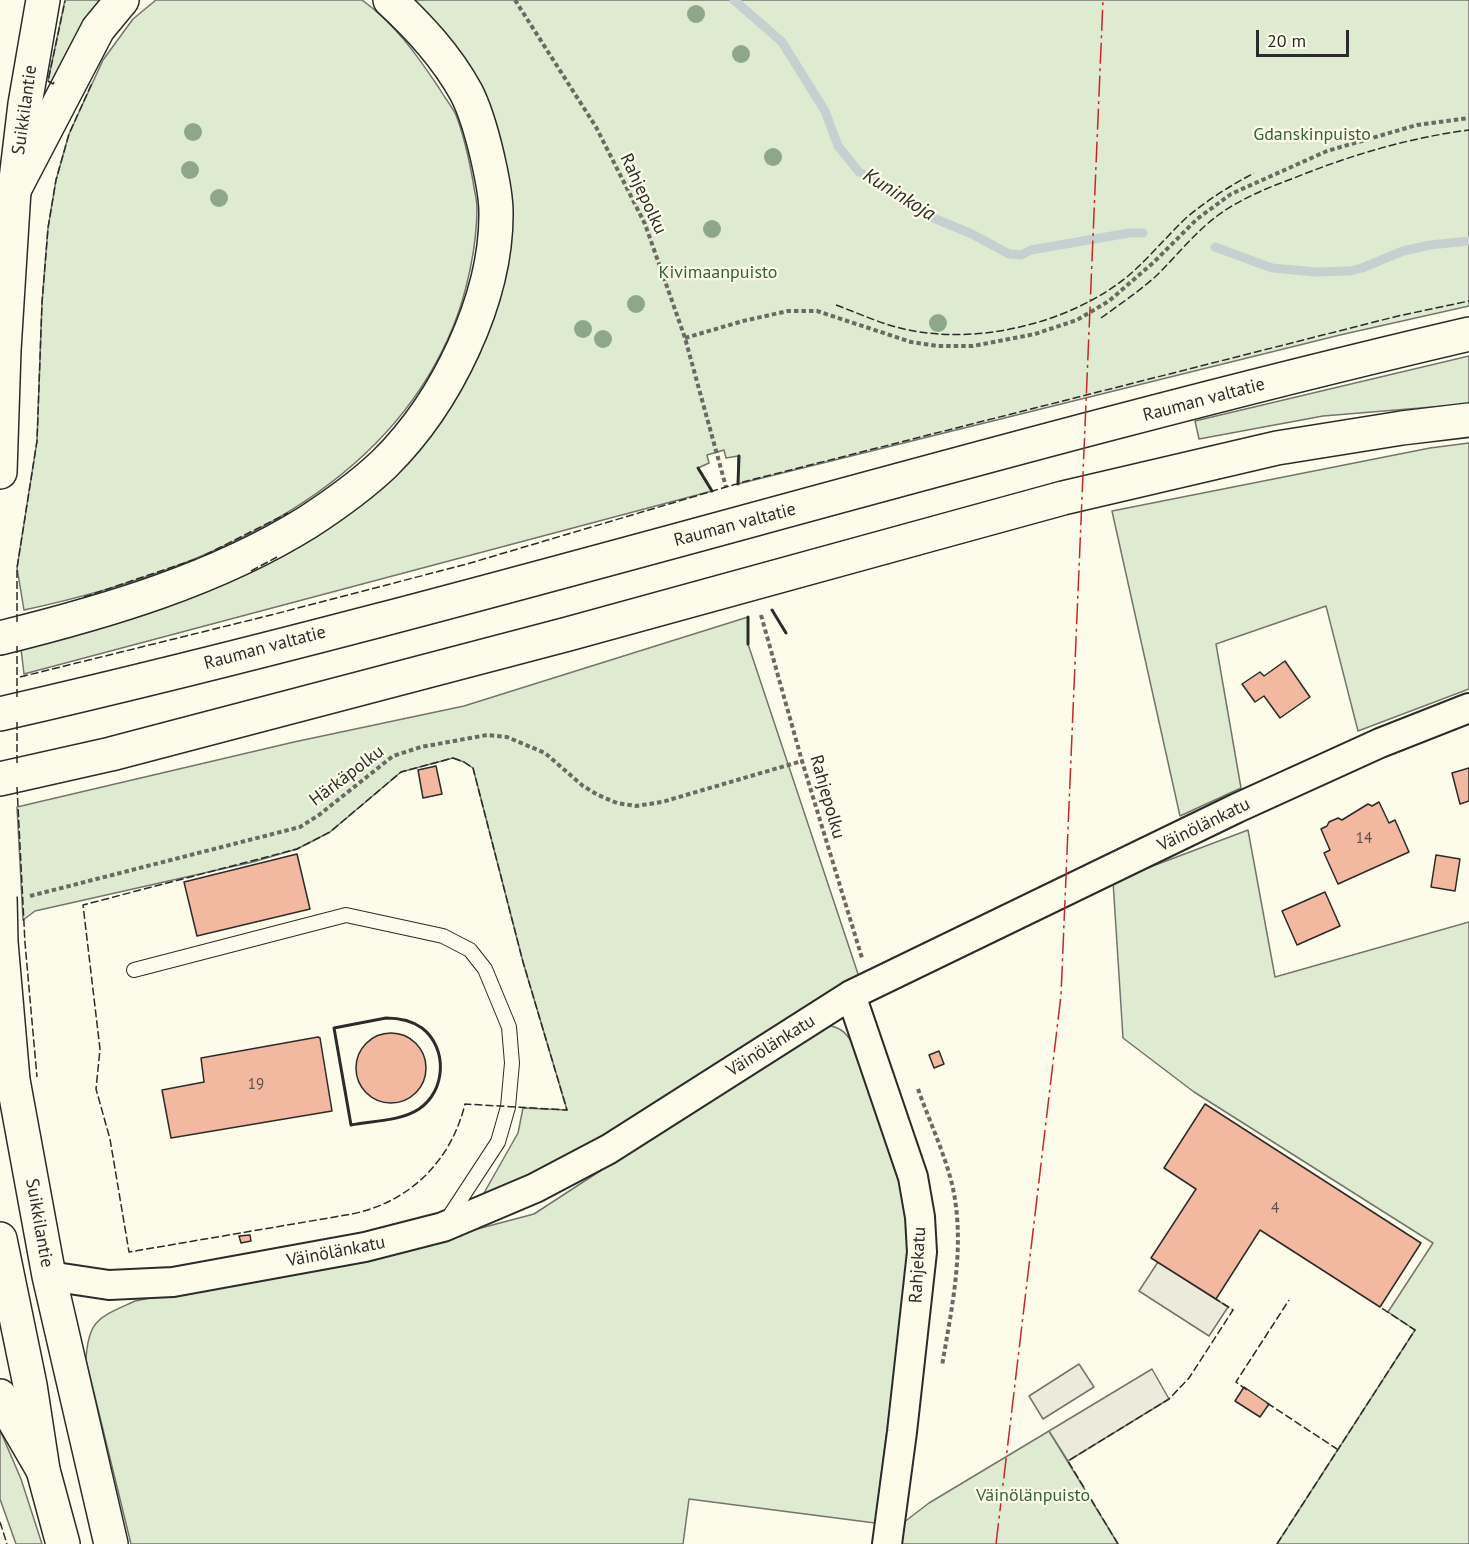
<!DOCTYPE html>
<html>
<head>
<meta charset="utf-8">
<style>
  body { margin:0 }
  #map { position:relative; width:1469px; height:1544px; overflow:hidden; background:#fdfbea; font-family:"PT Sans",sans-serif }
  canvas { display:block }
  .scale { position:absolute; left:1256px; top:30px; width:93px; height:27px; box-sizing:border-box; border:3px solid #2b2b2b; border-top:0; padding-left:8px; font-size:18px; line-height:21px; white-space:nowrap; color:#2b2b2b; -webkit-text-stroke:4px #fdfbea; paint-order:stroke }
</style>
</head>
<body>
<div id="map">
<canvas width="1469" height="1544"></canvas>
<div class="scale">20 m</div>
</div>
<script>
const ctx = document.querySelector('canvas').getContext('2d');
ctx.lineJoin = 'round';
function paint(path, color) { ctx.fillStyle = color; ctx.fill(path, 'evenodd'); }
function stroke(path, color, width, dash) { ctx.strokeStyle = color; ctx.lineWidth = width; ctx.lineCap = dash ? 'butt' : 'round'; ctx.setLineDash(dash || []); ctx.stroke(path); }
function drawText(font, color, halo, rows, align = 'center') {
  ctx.font = font + ' "PT Sans",sans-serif'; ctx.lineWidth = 4.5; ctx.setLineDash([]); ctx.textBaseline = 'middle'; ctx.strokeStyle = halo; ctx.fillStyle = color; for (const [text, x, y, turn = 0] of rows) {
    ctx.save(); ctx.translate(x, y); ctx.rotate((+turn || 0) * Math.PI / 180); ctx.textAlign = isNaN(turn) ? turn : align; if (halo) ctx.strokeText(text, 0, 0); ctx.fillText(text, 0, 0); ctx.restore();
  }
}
const green = new Path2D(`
  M65,0H106L53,84L48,81Z
  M156,0H362C395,24 417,55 439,88C444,97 452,106 456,115C464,136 469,159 473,181C474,190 477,199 477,208C477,245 467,293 453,327C383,499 192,574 24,610L17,568L37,441L42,303L48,228L56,180L69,134L103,60L133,19Z
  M413,0H1469V306L1340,335L738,484V456L726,458L724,450L707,455L709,463L698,468L712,491L24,674L21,649L312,537L497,305L457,52L422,8Z
  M1469,356V404L1323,416L1199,439L1195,421Z
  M1469,443V689L1358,731L1326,606L1216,644L1241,788L1180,816L1112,511L1430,448Z
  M748,617V644L859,977L782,1023L561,1163L488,1197L484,1193L518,1133L523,1108L567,1110L523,962L473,768L464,762L453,758L401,772L330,832L297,849L253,862L35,911L23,920L17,807L294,742L464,706Z
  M1248,830L1275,977L1469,922V1544H1277L1415,1330L1388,1312L1433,1243L1194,1092L1123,1038L1113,881Z
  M824,1025C842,1026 849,1035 856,1051L904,1188L908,1222L907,1274L875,1523L689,1499L683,1544H131L86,1360C88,1318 101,1317 135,1301L409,1247L534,1214Z
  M0,1430L21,1479L42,1544H16L0,1499Z
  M1049,1431L1118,1544H897L899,1526L929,1503Z`);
paint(green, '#deebd1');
stroke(green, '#74746e', 1.5);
const parking = new Path2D(`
  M1158,1262L1228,1307L1209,1336L1139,1291Z
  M1079,1364L1094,1387L1043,1419L1029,1396Z
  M1152,1369L1169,1399L1068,1461L1049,1431Z`);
paint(parking, '#eceadb');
stroke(parking, '#74746e', 1.5);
stroke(new Path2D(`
  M734,0L782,42L825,111L838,146L859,172L884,184L903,200L931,217L972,234L1009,254L1021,255L1031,250L1129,233H1143
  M1215,247L1272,268L1316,272L1350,271L1362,268L1403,251L1430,245L1469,241`), '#c7d0d0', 9);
const building = new Path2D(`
  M1285,661L1310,697L1280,718L1264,696L1255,702L1242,684L1260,672L1264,676Z
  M436,766L442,794L423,798L418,770Z
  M1469,768V801L1460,804L1452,773Z
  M1379,802L1389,823L1395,820L1409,852L1338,884L1324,853L1330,850L1321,829L1327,826L1329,822L1338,818L1342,820L1368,804L1372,806Z
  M297,854L310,909L197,936L184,882Z
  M1436,855L1460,859L1455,891L1431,887Z
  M1325,892L1340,926L1297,945L1282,911Z
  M356 1068a35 35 0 1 1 70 0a35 35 0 1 1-70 0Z
  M318,1037L320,1038L332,1111L171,1138L162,1090L204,1082L201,1058Z
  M939,1051L944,1064L934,1068L929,1055Z
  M1205,1104L1421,1243L1380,1307L1260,1230L1216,1299L1151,1258L1196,1189L1164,1168Z
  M250,1235L251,1241L241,1243L239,1236Z
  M1244,1387L1269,1404L1260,1417L1235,1401Z`);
paint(building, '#f2b8a0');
stroke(building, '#2b2b2b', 1.5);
const lane = new Path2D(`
  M134,970L346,915L443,936L470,950L485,969L509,1027L512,1063L508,1107L498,1142L447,1220`);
const street = new Path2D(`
  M851,995L913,1177L920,1217L922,1252L902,1432L887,1544
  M49,1276L109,1285L173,1282L365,1247L443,1227L535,1188L609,1149L851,995L1237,808L1380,743L1469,708`);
const secondary = new Path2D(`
  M15,188L25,104L43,0`);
const primary = new Path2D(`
  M0,472L4,350L14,190
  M13,1080L49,1276L111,1544
  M0,1239L30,1385L43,1470L63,1544`);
const highway = new Path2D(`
  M14,190L98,29L122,0
  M0,638C105,612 215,580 308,522C334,505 361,486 384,464C446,403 497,299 496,212C496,193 491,173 487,155C482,134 476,111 466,92C446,56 420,28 390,0
  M0,714C493,601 976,449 1469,334
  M0,779L111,754L568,634L1063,498L1277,448L1402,428L1469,420
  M0,1269L5,1270
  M0,1396L43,1470`);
stroke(lane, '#2b2b2b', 16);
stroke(street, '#2b2b2b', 32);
stroke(secondary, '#2b2b2b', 36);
stroke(primary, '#2b2b2b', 36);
stroke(highway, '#2b2b2b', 36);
stroke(new Path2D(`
  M515,0L596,127L645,224L685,338L726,487
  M685,338L743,321L788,311H817L911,342L938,346H973L1035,334L1077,320L1109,301L1154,262L1197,219L1231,194L1327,151L1417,125L1469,118
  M761,615L802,761L862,958
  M30,896L300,827L319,815L393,756L421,747L487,735L507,737L545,753L583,786L598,795L617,803L636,806L662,802L802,761
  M918,1089C929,1120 944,1152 952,1184C966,1244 952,1306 942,1366`), '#6a6964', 4, [4.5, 3]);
stroke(lane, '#fdfbea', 14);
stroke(street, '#fdfbea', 28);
stroke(secondary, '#fdfbea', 33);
stroke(primary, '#fdfbea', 33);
stroke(highway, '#fdfbea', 33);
const primaryBridge = new Path2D(`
  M0,897L1,942L13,1080`);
stroke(primaryBridge, '#2b2b2b', 36, []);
stroke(primaryBridge, '#fdfbea', 33);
stroke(new Path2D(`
  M54,82L53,84L48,81L65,1
  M836,305C858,313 881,324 904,329C977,346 1071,323 1128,276C1149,258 1166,237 1186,218C1207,200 1230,186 1254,173
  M1101,318C1119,305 1138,292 1155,277C1176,257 1193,234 1217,216C1240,199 1267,188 1294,178C1351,155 1408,138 1469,130
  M205,555L288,513
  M251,571L277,557
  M84,597L196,559
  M17,622V568L37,441L42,303L48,228L56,180L69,134L92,83
  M20,677L271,615L467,564L743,482L1398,316L1469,301
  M17,697V646
  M453,758L464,762L473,768L523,962L567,1110L465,1104C451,1161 410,1202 352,1214L129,1252L110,1139L96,1089L100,1049L83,905L297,849L330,832L401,772Z
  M17,763V721
  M17,787L25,943L37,1077
  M1247,1390L1236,1382L1289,1300
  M1267,1403L1337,1449
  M0,1522L7,1544
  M1118,1544L1068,1461L1169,1399L1189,1378L1233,1310L1216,1299
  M1277,1544L1415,1330L1380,1307`), '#2b2b2b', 1.5, [8, 3]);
stroke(new Path2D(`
  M698,468L712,491
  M738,484L739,456
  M772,610L786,633
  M748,644V617
  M386,1018C399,1018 411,1020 422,1028C448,1048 446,1091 419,1109C401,1121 372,1121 351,1125L334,1028Z`), '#2b2b2b', 3);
stroke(new Path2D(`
  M996,1544L1061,995L1103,0`), '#c62828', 1.5, [21, 4.5, 3, 4.5]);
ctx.fillStyle = '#8ea78a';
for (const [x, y] of [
  [696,14],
  [741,54],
  [193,132],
  [773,157],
  [190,170],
  [219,198],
  [712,229],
  [636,304],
  [938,323],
  [583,329],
  [603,339]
]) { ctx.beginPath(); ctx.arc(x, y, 9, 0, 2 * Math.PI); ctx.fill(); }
drawText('15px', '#5d4e48', null, [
  ["14",1364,839],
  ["19",256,1085],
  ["4",1275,1209]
]);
drawText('18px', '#2b2b2b', '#fdfbea', [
  ["Suikkilantie",25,110,-82],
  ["Rahjepolku",643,194,65],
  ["Rauman valtatie",1204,400,-15],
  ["Rauman valtatie",735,525,-15],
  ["Rauman valtatie",265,648,-15],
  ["Härkäpolku",347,776,-37],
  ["Rahjepolku",827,797,74],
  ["Väinölänkatu",1204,825,-26],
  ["Väinölänkatu",771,1046,-32],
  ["Suikkilantie",39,1223,80],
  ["Väinölänkatu",336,1252,-11],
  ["Rahjekatu",918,1265,-87]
]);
drawText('18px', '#34623c', '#fdfbea', [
  ["Gdanskinpuisto",1312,135],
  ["Kivimaanpuisto",718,273],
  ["Väinölänpuisto",1033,1496]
]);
drawText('italic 20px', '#2b2b2b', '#fdfbea', [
  ["Kuninkoja",899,195,32]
]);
</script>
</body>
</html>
